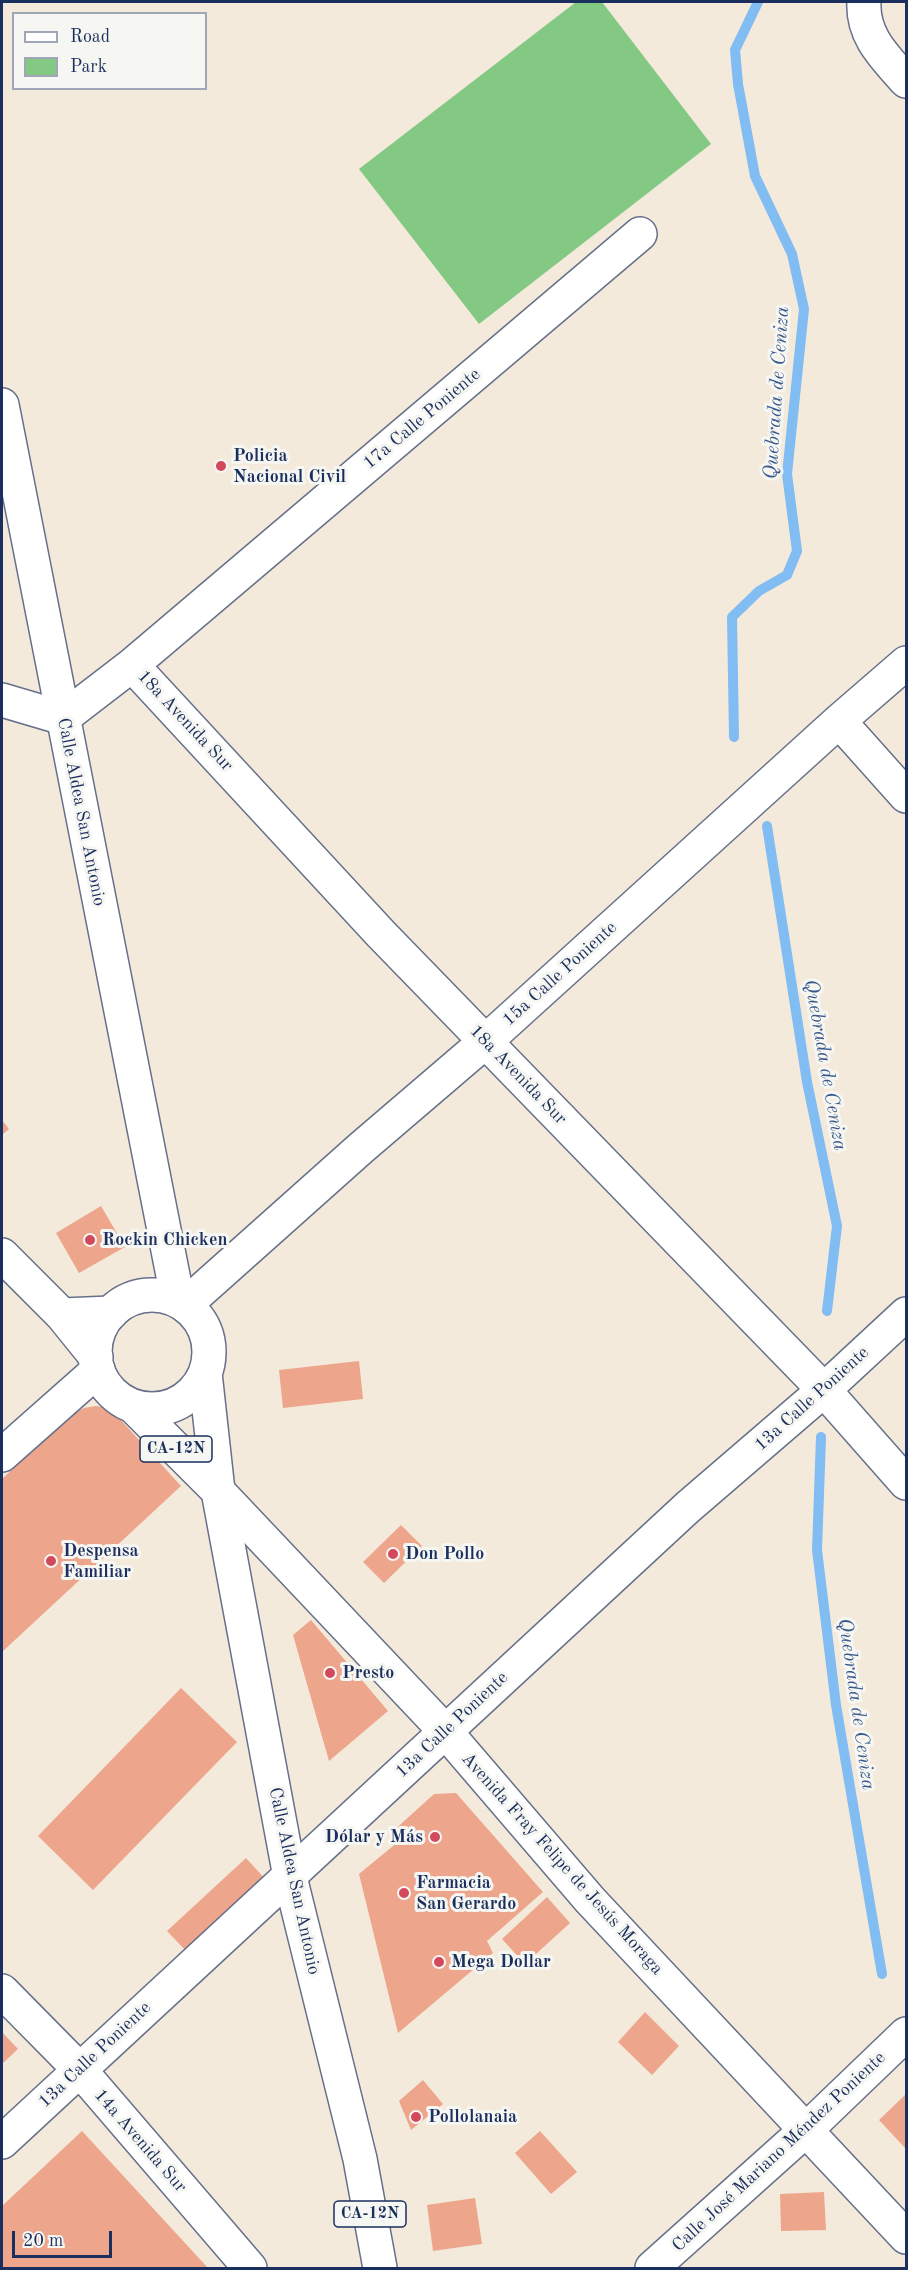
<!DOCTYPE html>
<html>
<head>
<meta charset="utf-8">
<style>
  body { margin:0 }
  #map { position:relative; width:908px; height:2270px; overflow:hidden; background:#f4eadb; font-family:"Old Standard TT",serif }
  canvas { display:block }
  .frame { position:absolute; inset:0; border:3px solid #1b2f5e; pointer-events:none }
  .legend { position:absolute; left:12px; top:12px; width:195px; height:78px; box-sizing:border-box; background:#f6f6f2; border:2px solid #9ea6b7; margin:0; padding:8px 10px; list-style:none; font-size:18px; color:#1b2f5e }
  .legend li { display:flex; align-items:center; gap:12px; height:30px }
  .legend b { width:30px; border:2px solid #9ea6b7 }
  .scale { position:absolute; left:12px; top:2231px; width:100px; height:27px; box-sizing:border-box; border:3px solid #1b2f5e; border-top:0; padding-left:8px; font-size:18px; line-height:21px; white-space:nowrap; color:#1b2f5e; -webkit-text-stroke:4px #f6f6f2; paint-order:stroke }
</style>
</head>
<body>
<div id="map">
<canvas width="908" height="2270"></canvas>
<div class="frame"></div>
<ul class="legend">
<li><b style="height:8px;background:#fff"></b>Road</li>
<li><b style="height:16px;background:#83c883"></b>Park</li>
</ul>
<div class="scale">20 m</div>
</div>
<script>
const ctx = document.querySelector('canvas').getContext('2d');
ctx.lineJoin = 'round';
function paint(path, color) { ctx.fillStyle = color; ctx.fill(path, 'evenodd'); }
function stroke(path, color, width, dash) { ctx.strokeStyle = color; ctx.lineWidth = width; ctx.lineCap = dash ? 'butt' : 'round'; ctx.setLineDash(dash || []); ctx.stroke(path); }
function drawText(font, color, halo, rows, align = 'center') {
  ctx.font = font + ' "Old Standard TT",serif'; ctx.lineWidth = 6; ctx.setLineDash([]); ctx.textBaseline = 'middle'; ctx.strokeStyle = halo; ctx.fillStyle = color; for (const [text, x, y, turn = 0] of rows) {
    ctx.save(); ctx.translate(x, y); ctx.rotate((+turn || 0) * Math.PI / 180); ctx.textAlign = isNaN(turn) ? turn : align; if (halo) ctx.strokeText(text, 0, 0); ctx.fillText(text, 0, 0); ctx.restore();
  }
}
paint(new Path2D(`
  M576,2H602L711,144L479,324L359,169Z`), '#83c883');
stroke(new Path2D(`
  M734,737L732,617L759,591L787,575L797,551L787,474L804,309L792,254L755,176L738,84L735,50L758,2
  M767,826L807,1082L837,1226L827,1311
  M821,1437L817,1550L836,1705L882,1974`), '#81bcf3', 10);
paint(new Path2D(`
  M2,1120L9,1129L2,1135Z
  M101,1206L125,1247L79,1273L56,1233Z
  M359,1361L363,1399L283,1408L279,1370Z
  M96,1406L102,1407L118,1417L181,1486L2,1652V1479L71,1415L84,1408Z
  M401,1525L422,1546L384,1583L363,1562Z
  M311,1620L388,1711L329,1761L293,1635Z
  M181,1688L237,1742L93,1890L38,1836Z
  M456,1793L543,1892L487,1941L493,1953L398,2033L359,1874L399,1841L391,1833L434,1794Z
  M246,1858L267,1881L189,1954L167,1931Z
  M547,1897L570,1923L525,1964L502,1939Z
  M645,2012L679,2046L652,2075L618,2042Z
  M2,2032L18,2049L2,2064Z
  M423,2080L443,2104L411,2130L399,2101Z
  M906,2094V2149L879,2120Z
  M82,2131L208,2268H2V2206Z
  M540,2131L577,2172L551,2194L515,2153Z
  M824,2192L826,2230L781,2231L780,2194Z
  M475,2198L482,2244L433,2251L427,2205Z`), '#eda58c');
const minor = new Path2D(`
  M864,2C862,36 885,57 906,81
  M132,665L381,934L824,1390L906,1483
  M2,700L63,718L132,665L640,234
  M839,721L906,796
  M185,1305L361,1148L486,1041L839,721L906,663
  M2,1455L98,1370
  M2,1991L79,2069L250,2268
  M807,2129L906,2034
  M2,2142L688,1507L824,1390L906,1314`);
const tertiary = new Path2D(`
  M2,1255L62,1315L96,1357
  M62,1315L111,1313
  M218,1491L445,1731L590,1900L906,2237
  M652,2268L807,2129`);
const primary = new Path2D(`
  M2,405L178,1301
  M95 1352a57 57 0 1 1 114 0a57 57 0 1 1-114 0Z
  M205,1373L218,1491L290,1877L360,2159L380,2268
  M133,1406L218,1491`);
stroke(minor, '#67708a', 36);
stroke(tertiary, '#67708a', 36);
stroke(primary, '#67708a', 36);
stroke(minor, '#fff', 33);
stroke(tertiary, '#fff', 33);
stroke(primary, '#fff', 33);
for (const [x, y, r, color] of [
  [221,466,6,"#d1495b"],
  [90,1240,6,"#d1495b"],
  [393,1554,6,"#d1495b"],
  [51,1561,6,"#d1495b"],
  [330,1673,6,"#d1495b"],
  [435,1837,6,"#d1495b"],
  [404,1893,6,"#d1495b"],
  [439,1962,6,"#d1495b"],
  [416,2117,6,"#d1495b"]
]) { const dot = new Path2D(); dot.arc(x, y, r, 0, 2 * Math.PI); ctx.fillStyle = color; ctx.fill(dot); stroke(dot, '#f6f6f2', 2); }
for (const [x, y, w] of [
  [176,1449,72],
  [370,2214,72]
]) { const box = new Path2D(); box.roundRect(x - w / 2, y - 13, w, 26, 4.5); ctx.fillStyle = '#f6f6f2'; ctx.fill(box); stroke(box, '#1b2f5e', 1.5); }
drawText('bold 16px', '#1b2f5e', null, [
  ["CA-12N",176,1449],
  ["CA-12N",370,2214]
]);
drawText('18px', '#1b2f5e', '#f6f6f2', [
  ["17a Calle Poniente",422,419,-40],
  ["18a Avenida Sur",185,721,47],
  ["Calle Aldea San Antonio",81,812,79],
  ["15a Calle Poniente",560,974,-42],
  ["18a Avenida Sur",518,1075,46],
  ["13a Calle Poniente",812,1399,-42],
  ["13a Calle Poniente",452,1725,-43],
  ["Avenida Fray Felipe de Jesús Moraga",562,1864,48],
  ["Calle Aldea San Antonio",294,1881,78],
  ["13a Calle Poniente",95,2055,-43],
  ["14a Avenida Sur",140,2141,49],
  ["Calle José Mariano Méndez Poniente",779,2152,-43]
]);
drawText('bold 18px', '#1b2f5e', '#f6f6f2', [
  ["Policia",233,456],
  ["Nacional Civil",233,477],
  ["Rockin Chicken",102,1240],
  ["Despensa",63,1551],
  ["Familiar",63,1572],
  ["Don Pollo",405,1554],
  ["Presto",342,1673],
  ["Dólar y Más",423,1837,"right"],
  ["Farmacia",416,1883],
  ["San Gerardo",416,1904],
  ["Mega Dollar",451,1962],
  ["Pollolanaia",428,2117]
], 'left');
drawText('italic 20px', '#3a598b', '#f6f6f2', [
  ["Quebrada de Ceniza",777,393,-86],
  ["Quebrada de Ceniza",825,1065,80],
  ["Quebrada de Ceniza",856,1704,82]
]);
</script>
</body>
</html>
